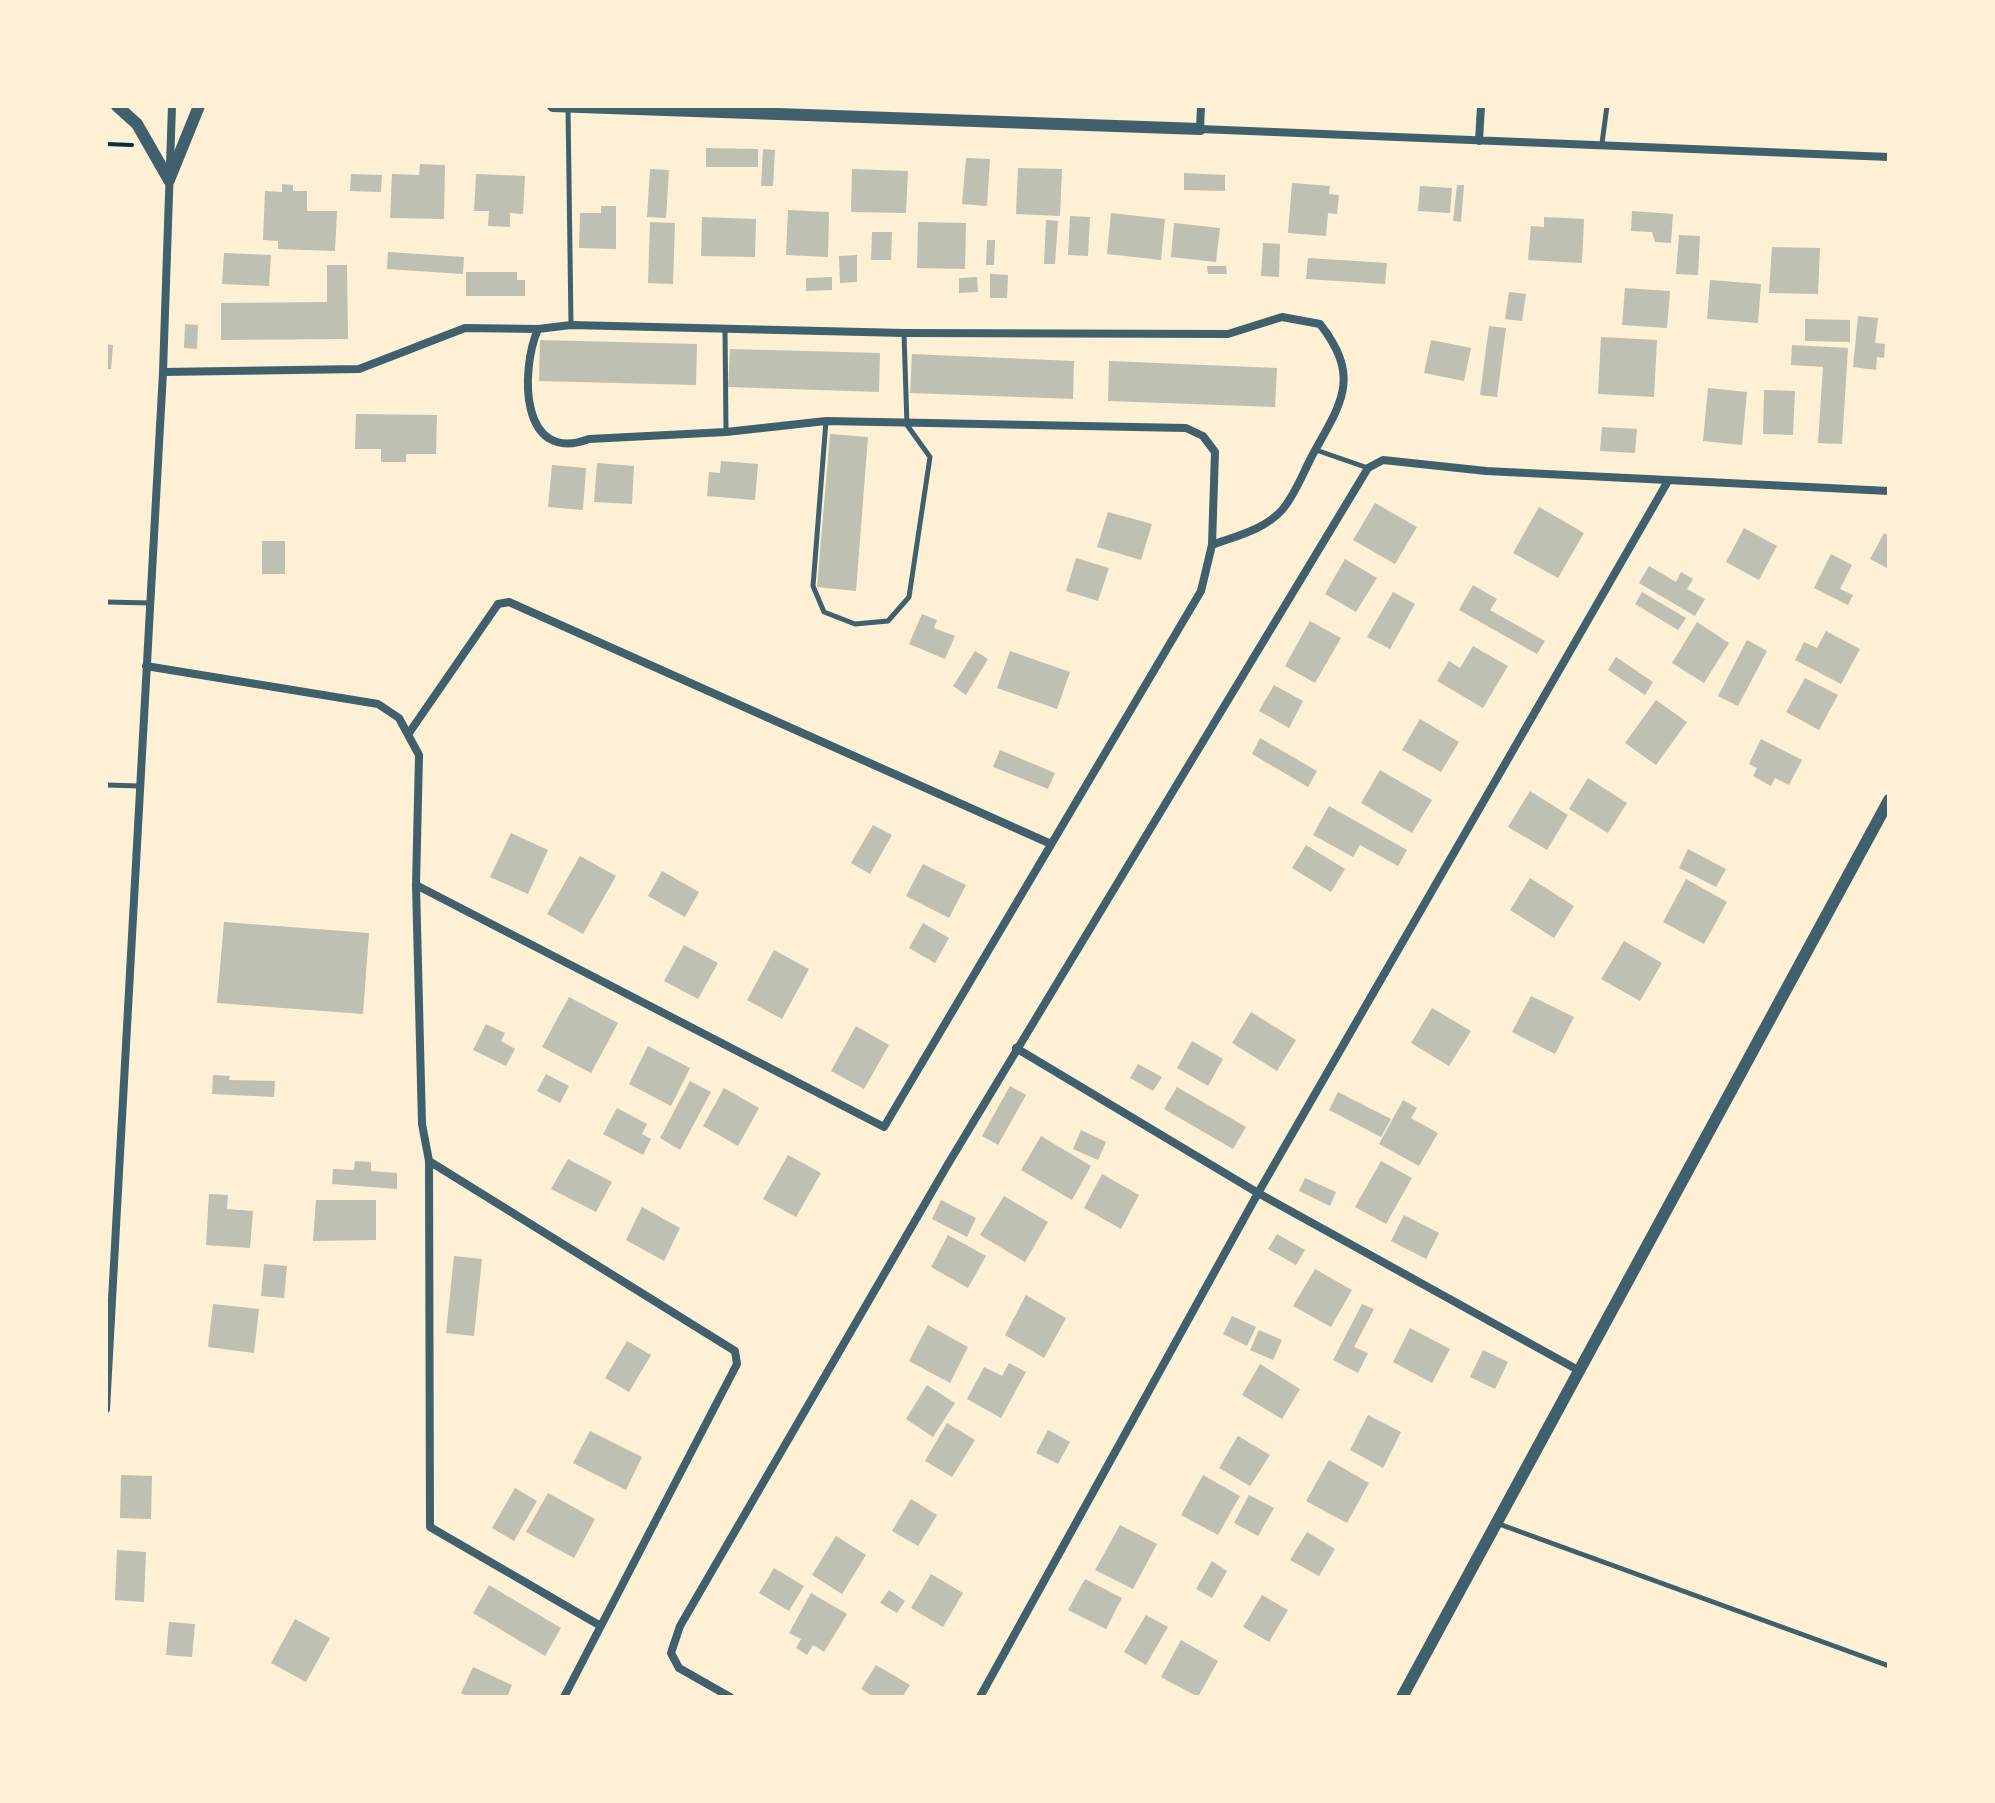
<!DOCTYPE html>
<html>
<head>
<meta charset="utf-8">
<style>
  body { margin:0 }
  #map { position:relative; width:1995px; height:1803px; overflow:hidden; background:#fdf0d5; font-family:"Open Sans",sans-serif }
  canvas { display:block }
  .frame { position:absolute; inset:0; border:108px solid #fdf0d5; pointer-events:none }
</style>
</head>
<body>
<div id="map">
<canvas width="1995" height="1803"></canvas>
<div class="frame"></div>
</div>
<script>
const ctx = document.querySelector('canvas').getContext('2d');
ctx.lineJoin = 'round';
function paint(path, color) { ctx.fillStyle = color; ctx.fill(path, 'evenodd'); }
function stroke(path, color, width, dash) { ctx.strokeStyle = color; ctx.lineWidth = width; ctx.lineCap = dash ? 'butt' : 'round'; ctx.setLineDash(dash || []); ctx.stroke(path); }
paint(new Path2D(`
  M706,148L758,149V167H706Z
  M763,149L775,150L773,186H761Z
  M966,158L990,159L987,206L962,204Z
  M420,164L445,165L444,219L390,218L392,174L419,175Z
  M1018,168L1062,169L1060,216L1016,214Z
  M650,169L669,170L666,218L647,217Z
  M852,169L908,171L906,213L851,212Z
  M1184,173L1225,175V191L1184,190Z
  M351,174L382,175L381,192L350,191Z
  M476,174L525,176L523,214L510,213V227L488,226L489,211H474Z
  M1292,183L1330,186L1329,194L1339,195L1337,214L1328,213L1326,236L1288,233Z
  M282,184L293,185V191H307V211H337L335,251L278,249V241L263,240L265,191L282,192Z
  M1457,185H1464L1461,222L1453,221Z
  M1420,186L1452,188L1450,213L1418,211Z
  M601,206H616V249L579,248L580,213H601Z
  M788,210L829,212L828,257L786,255Z
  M1632,211L1673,214L1671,243L1655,242L1652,232L1631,231Z
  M1111,213L1165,219L1161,260L1107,254Z
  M1070,216L1090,217L1088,256L1068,255Z
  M702,217L756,219L755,257L701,256Z
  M1544,217L1584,219L1582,263L1528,260L1531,226L1544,227Z
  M1046,220L1058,221L1055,264H1044Z
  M650,222L675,223L673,284L648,283Z
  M918,222L966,223L965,269L917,268Z
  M1174,223L1220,228L1216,262L1171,257Z
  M872,232H892L891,260H871Z
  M1679,235L1700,236L1698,275L1676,274Z
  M987,240H995L994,265H986Z
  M1263,243L1280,244L1279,277L1261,276Z
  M1772,247L1820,248L1818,294L1769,293Z
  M388,252L464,257L463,274L387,269Z
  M224,253L271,255L269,286L222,284Z
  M857,255V282L840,283L839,256Z
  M1308,258L1387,263L1385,284L1306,279Z
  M327,265H347L348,339L221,340V303L327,302Z
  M1207,266H1226L1227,274H1208Z
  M466,272H517V280H525V296H466Z
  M990,274L1008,275L1007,298H990Z
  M832,277V290L806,291V278Z
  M977,277L978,292L959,293V278Z
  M1710,280L1761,284L1758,323L1707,319Z
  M1625,288L1670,291L1667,328L1622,325Z
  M1509,292L1526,294L1522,321L1505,319Z
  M1858,316L1878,318L1875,343L1885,344L1884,358L1877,357L1876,370L1853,367Z
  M1805,319L1850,320V342L1805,341Z
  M185,324L198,325L197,349L184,348Z
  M1489,326L1506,328L1497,397L1480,395Z
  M1601,337L1657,340L1654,397L1598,394Z
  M540,340L697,344L696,385L539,381Z
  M1431,340L1471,348L1464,381L1424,373Z
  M106,344L113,345L111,369H106Z
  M1792,345L1848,348L1842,444L1818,443L1823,367L1791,365Z
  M730,349L880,353L879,392L728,387Z
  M912,354L1074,361L1073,399L910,393Z
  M1109,361L1277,368L1275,407L1108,401Z
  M1708,388L1747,392L1742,445L1703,441Z
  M1764,390L1795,391L1793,435L1763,434Z
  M356,414L437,415L436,454H406V462H381V449H355Z
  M1602,427L1637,429L1635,453L1600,451Z
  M830,434L868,437L856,591L817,587Z
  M721,461L758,464L755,500L707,496L709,472L720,473Z
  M597,463L634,466L632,504L594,502Z
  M552,465L586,468L583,510L548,507Z
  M1375,503L1417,527L1395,564L1353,540Z
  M1539,507L1584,533L1558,578L1513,553Z
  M1108,512L1152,524L1141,560L1097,547Z
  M1744,528L1777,546L1759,580L1726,562Z
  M1884,533L1889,536V569L1870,559Z
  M262,541H285V574H262Z
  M1831,554L1852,565L1840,589L1853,595L1848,605L1814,588Z
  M1076,558L1109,568L1098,601L1066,591Z
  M1345,559L1377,578L1356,612L1325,594Z
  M1649,566L1676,582L1681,572L1693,579L1687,589L1705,599L1695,616L1639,583Z
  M1473,585L1497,599L1490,610L1545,641L1537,654L1459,610Z
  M1393,592L1415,604L1390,649L1367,637Z
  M1642,592L1686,618L1678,630L1635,604Z
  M922,614L937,620L934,628L955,636L945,659L909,644Z
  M1310,621L1341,638L1315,683L1285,666Z
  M1697,622L1729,643L1704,683L1672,663Z
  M1826,631L1860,649L1841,684L1795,660L1804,642L1817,648Z
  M1747,640L1767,651L1738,706L1718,696Z
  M1473,646L1508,666L1483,708L1437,681L1449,661L1460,668Z
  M975,651L988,659L966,695L953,686Z
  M1010,651L1070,672L1057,709L997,688Z
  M1616,657L1653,682L1645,695L1608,670Z
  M1805,678L1838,695L1819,730L1786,712Z
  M1274,685L1303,701L1289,728L1259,711Z
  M1656,700L1687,722L1656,765L1625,743Z
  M1420,719L1459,742L1441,772L1402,750Z
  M1260,738L1317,771L1308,787L1252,754Z
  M1761,739L1802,760L1789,785L1775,778L1771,786L1753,776L1757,768L1749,764Z
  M1000,750L1055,773L1048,789L993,767Z
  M1380,770L1432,800L1412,833L1361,803Z
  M1588,778L1627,803L1608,833L1569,809Z
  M1530,791L1568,815L1547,850L1508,827Z
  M1329,806L1407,850L1398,866L1360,845L1353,857L1313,835Z
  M873,825L892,835L870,874L851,863Z
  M511,833L548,850L528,894L490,877Z
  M1306,845L1345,869L1331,892L1292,868Z
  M1688,849L1726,869L1716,887L1679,868Z
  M580,856L616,876L583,934L547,914Z
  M923,864L966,885L949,918L906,896Z
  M662,871L699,892L685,917L648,896Z
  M1530,878L1574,906L1554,938L1510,910Z
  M1686,879L1727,902L1704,944L1663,922Z
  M224,922L369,933L363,1014L217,1003Z
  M923,923L949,938L935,963L909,948Z
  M1624,941L1662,963L1640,1001L1601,979Z
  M684,945L718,963L698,999L664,981Z
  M774,950L809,969L782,1019L747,1000Z
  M1531,996L1574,1017L1555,1054L1512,1032Z
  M569,997L618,1023L591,1073L542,1047Z
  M1432,1008L1471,1031L1449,1066L1411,1043Z
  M1251,1012L1296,1040L1277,1071L1232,1043Z
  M486,1024L505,1033L501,1041L515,1049L506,1066L473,1050Z
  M856,1026L889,1045L864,1089L831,1071Z
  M1192,1041L1223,1059L1208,1086L1177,1068Z
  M648,1046L690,1068L671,1106L629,1084Z
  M1138,1064L1162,1077L1153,1091L1130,1078Z
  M546,1074L569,1086L560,1103L537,1091Z
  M213,1075L230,1076L229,1080L275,1081L274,1097L212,1094Z
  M690,1081L711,1092L680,1150L660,1138Z
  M1010,1086L1026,1095L998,1145L982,1136Z
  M1177,1087L1246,1127L1233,1149L1164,1109Z
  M724,1088L759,1108L738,1146L703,1126Z
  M1338,1092L1391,1119L1381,1137L1329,1110Z
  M1403,1100L1417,1108L1411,1118L1438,1133L1419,1166L1379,1144Z
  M617,1108L647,1124L642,1134L651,1139L643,1155L603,1134Z
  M1081,1130L1106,1142L1098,1160L1073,1149Z
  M1041,1136L1091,1166L1072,1200L1021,1170Z
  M788,1155L821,1173L796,1217L763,1199Z
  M568,1159L612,1182L596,1212L551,1189Z
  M355,1161L371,1162V1171L397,1173V1189L332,1184L333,1169L354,1170Z
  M1381,1161L1412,1178L1386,1224L1355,1207Z
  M1102,1174L1139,1195L1121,1229L1084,1208Z
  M1305,1178L1336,1192L1330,1206L1299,1191Z
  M209,1194L228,1195L227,1209L253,1211L250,1248L206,1245Z
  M1004,1196L1048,1222L1025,1262L980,1235Z
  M316,1200H376V1240L313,1241Z
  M941,1200L976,1218L967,1237L932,1219Z
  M642,1207L680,1228L664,1261L626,1240Z
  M1404,1215L1439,1233L1426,1259L1391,1241Z
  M1277,1234L1305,1250L1296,1265L1268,1249Z
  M948,1235L986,1256L968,1288L931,1267Z
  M454,1256L482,1259L474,1336L446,1333Z
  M264,1264L287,1266L284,1298L261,1296Z
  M1315,1269L1352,1290L1331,1327L1293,1306Z
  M1026,1295L1066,1318L1044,1358L1005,1335Z
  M213,1304L259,1309L254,1353L208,1347Z
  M1362,1304L1374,1309L1354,1347L1368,1353L1358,1373L1333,1360Z
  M1232,1316L1256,1327L1247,1346L1223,1334Z
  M928,1325L968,1347L950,1383L909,1361Z
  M1410,1328L1450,1349L1432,1383L1393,1362Z
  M1259,1330L1282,1340L1273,1360L1250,1350Z
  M627,1341L651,1355L629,1392L605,1378Z
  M1483,1350L1508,1362L1495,1389L1470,1377Z
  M1009,1363L1026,1372L1001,1418L967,1399L984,1367L1002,1376Z
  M1260,1364L1300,1389L1282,1419L1242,1395Z
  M927,1385L955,1403L933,1437L906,1419Z
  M1368,1415L1401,1432L1383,1468L1350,1450Z
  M947,1423L975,1440L952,1477L925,1461Z
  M1048,1430L1070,1442L1058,1464L1036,1453Z
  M590,1431L642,1457L626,1490L573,1463Z
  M1238,1436L1270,1455L1250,1486L1219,1468Z
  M1329,1460L1369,1483L1347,1523L1306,1501Z
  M121,1475L152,1476L151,1519L120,1518Z
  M1203,1475L1240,1496L1218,1535L1181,1515Z
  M515,1488L537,1501L514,1541L492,1528Z
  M548,1493L595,1519L574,1558L526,1532Z
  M1249,1495L1274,1508L1258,1536L1234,1523Z
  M911,1499L937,1515L918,1546L892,1531Z
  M1120,1525L1157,1544L1133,1589L1095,1570Z
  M1307,1532L1335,1549L1319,1576L1290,1560Z
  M836,1536L866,1555L842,1594L812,1575Z
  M117,1550L146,1552L144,1602L115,1600Z
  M1212,1561L1227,1571L1212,1598L1196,1589Z
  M774,1568L804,1586L789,1611L759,1593Z
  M931,1574L963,1593L943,1627L911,1608Z
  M1085,1579L1122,1598L1106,1629L1068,1610Z
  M489,1585L561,1628L545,1656L473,1613Z
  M889,1590L905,1601L897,1613L880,1603Z
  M811,1593L847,1614L824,1652L813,1645L807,1655L796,1648L801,1639L789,1633Z
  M1262,1595L1288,1610L1269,1642L1243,1627Z
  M1146,1615L1168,1627L1146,1665L1124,1652Z
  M295,1619L330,1638L306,1682L271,1663Z
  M169,1622L195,1624L192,1657L166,1655Z
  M1181,1640L1218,1661L1198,1697L1161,1677Z
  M876,1665L910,1685L902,1697H874L861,1689Z
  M473,1667L512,1685L507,1697H469L461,1693Z`), '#bec0b2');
stroke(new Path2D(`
  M106,144L132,145`), '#003049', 4);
stroke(new Path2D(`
  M568,107L571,325
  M1602,143L1607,106
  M725,329L726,431
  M826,421L813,586L824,612L855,624L888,621L909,597L930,457L907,425L904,334
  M1316,450L1368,468
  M106,602L149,603
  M106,785L140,786
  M1499,1524L1889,1666`), '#3f606c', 5);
stroke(new Path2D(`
  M1201,106L1200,129L1889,157
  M1479,141L1481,106
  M163,372L359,369L465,328L538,329L571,325L904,333L1228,334L1282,317L1320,324C1362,378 1341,403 1312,456C1303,473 1295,495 1282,510C1264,530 1236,536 1212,545
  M146,666L378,704L399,718L419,755L416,885L422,1124L429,1161L735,1351L737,1364L564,1697
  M409,733L498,604L509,602L1051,844
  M416,885L884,1127L1201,591L1212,545L1215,452L1203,436L1186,428L826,421L726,432L589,439C520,465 520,371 538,329
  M1016,1048L1258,1193L1578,1370
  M429,1161L430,1527L599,1625
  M106,1409L163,372L172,106
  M730,1697L679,1668L671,1653L680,1626L948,1164L1368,468L1383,460L1486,471L1889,491
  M980,1697L1258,1193L1668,481`), '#3f606c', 8);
stroke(new Path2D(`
  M117,106L137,124L169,180L199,106
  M553,106L1200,129
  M1402,1697L1889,800`), '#3f606c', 12);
</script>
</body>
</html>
